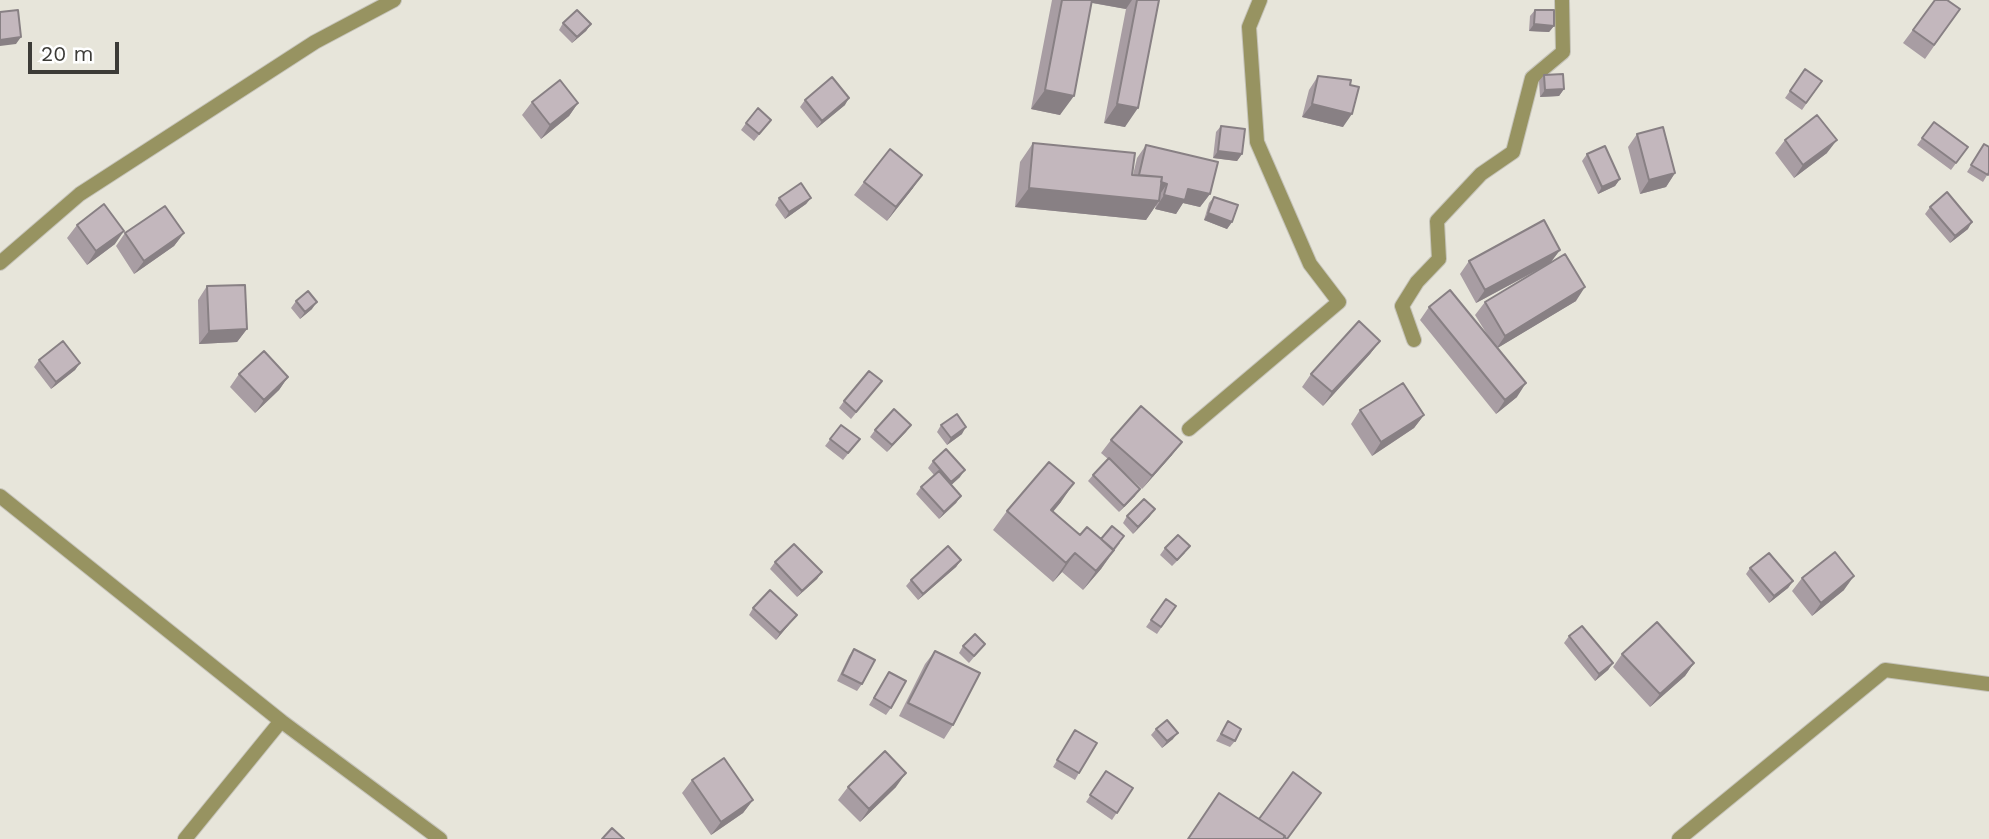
<!DOCTYPE html>
<html>
<head>
<meta charset="utf-8">
<style>
  body { margin:0 }
  #map { position:relative; width:1989px; height:839px; overflow:hidden; background:#e7e5da; font-family:"Work Sans",sans-serif }
  canvas { display:block }
  .scale { position:absolute; left:28px; top:42px; width:91px; height:32px; box-sizing:border-box; border:4px solid #3c3b37; border-top:0; padding-left:9px; font-size:21px; line-height:24px; white-space:nowrap; color:#3c3b37; -webkit-text-stroke:5px #fff; paint-order:stroke }
</style>
</head>
<body>
<div id="map">
<canvas width="1989" height="839"></canvas>
<div class="scale">20 m</div>
</div>
<script>
const ctx = document.querySelector('canvas').getContext('2d');
ctx.lineJoin = 'round';
function stroke(path, color, width, dash) { ctx.strokeStyle = color; ctx.lineWidth = width; ctx.lineCap = dash ? 'butt' : 'round'; ctx.setLineDash(dash || []); ctx.stroke(path); }
function paint(path, color) { ctx.fillStyle = color; ctx.fill(path, 'evenodd'); }
const street = new Path2D(`
  M0,263L80,194L315,42L394,0
  M1414,340L1402,306L1417,282L1439,259L1437,221L1481,174L1513,152L1532,78L1563,52L1562,0
  M1189,429L1339,302L1310,264L1257,142L1249,27L1260,0
  M0,496L281,721L440,839
  M185,839L281,721
  M1679,839L1885,670L1989,684`);
stroke(street, '#c5c3b9', 16);
stroke(street, '#979361', 14);
paint(new Path2D(`
  M1052,0H1159L1125,127L1104,123L1126,9L1092,3L1060,115L1031,109Z
  M1935,0L1960,9L1925,59L1903,43Z
  M1535,10L1554,26L1549,32L1529,31L1530,16Z
  M563,23L591,24L586,31L572,43L559,30Z
  M1805,69L1822,81L1802,110L1785,98Z
  M1544,75L1564,89L1559,96L1540,97L1539,81Z
  M1318,76L1350,85L1343,127L1302,117L1309,90Z
  M805,100L845,105L817,128L800,107Z
  M532,102L578,103L569,116L541,139L522,115Z
  M771,120L754,141L741,130L746,123Z
  M1934,122L1968,147L1951,170L1917,145Z
  M1221,126L1242,154L1237,161L1213,158L1216,132Z
  M1637,134L1675,173L1666,187L1640,194L1628,147Z
  M1785,140L1827,153L1794,178L1775,153Z
  M1033,143L1133,175L1137,158L1146,145L1210,194L1200,207L1183,203L1176,214L1155,209L1156,205L1146,220L1015,207L1020,162Z
  M1984,144L1989,172L1983,182L1967,172Z
  M1587,154L1620,179L1615,186L1598,194L1582,161Z
  M864,182L913,188L887,221L854,195Z
  M1214,197L1232,222L1227,229L1204,220L1209,203Z
  M779,198H811L806,204L785,219L775,205Z
  M1930,207L1968,229L1950,243L1925,214Z
  M77,225L115,244L87,265L67,238Z
  M125,233H184L174,246L134,274L116,246Z
  M1560,250L1551,262L1576,301L1497,348L1517,397L1496,414L1420,320L1429,307L1490,339L1475,315L1485,302L1538,270L1476,303L1460,274L1469,261Z
  M207,286L247,329L237,342L199,344L198,300Z
  M296,301L312,309L300,319L291,308Z
  M1380,341L1370,354L1323,406L1302,387L1311,374Z
  M39,360L80,363L75,370L51,389L34,367Z
  M239,374L288,377L279,390L255,413L230,387Z
  M882,381L851,419L839,408L844,401Z
  M1360,410L1424,415L1414,428L1372,456L1351,424Z
  M841,425L860,439L843,460L825,446Z
  M911,425L887,452L870,437L875,430Z
  M941,425L962,434L947,445L937,432Z
  M1111,440L1172,455L1142,489L1126,474L1135,496L1119,512L1088,481L1093,475L1108,459L1101,453Z
  M933,461L960,477L951,485L961,496L956,503L939,519L916,494L921,487L934,475L928,468Z
  M1061,502L1053,512L1080,535L1120,543L1101,569L1083,590L1062,572L1053,582L993,530L1007,511Z
  M1127,516H1150L1133,534L1123,523Z
  M1165,548L1185,553L1172,566L1160,555Z
  M961,560L956,567L918,600L906,586L911,580Z
  M775,562L822,572L817,579L797,597L770,569Z
  M1750,568L1793,581L1788,588L1769,603L1746,574Z
  M1802,578L1844,590L1812,616L1792,591Z
  M1166,599L1176,606L1157,634L1146,627Z
  M753,608L797,615L776,640L749,615Z
  M1569,636L1613,663L1608,670L1595,681L1564,643Z
  M963,646L980,650L969,663L959,653Z
  M854,649L862,684L857,691L837,681L849,656Z
  M935,651L953,725L944,739L899,716L925,664Z
  M1622,654L1694,663L1685,676L1650,707L1613,667Z
  M889,672L891,708L886,715L869,705Z
  M1228,721L1235,741L1230,747L1216,741Z
  M1156,729L1173,739L1162,748L1151,735Z
  M1075,730L1079,773L1075,780L1053,767Z
  M1106,771L1133,788L1112,820L1086,802Z
  M692,780L753,800L743,813L711,835L682,793Z
  M848,787H896L860,822L838,800Z`), '#a89da3');
paint(new Path2D(`
  M1083,0H1132L1126,9L1082,1Z
  M591,24L586,31L572,43L577,37Z
  M1534,24L1554,26L1549,32L1529,31Z
  M21,37L16,44L0,46V40Z
  M1564,89L1559,96L1540,97L1545,90Z
  M1045,90L1074,96L1060,115L1031,109Z
  M849,98L845,105L817,128L822,121Z
  M578,103L569,116L541,139L550,125Z
  M1117,104L1138,108L1125,127L1104,123Z
  M1312,104L1352,114L1343,127L1302,117Z
  M1837,140L1827,153L1794,178L1803,165Z
  M1218,151L1242,154L1237,161L1213,158Z
  M1675,173L1666,187L1640,194L1649,180Z
  M922,175L913,188L887,221L896,207Z
  M1139,176L1167,184L1158,197Z
  M1620,179L1615,186L1598,194L1602,187Z
  M1029,188L1159,201L1146,220L1015,207Z
  M1188,189L1210,194L1200,207L1183,203L1176,214L1155,209L1164,195Z
  M811,198L806,204L785,219L789,212Z
  M1208,213L1232,222L1227,229L1204,220Z
  M1972,222L1968,229L1950,243L1955,236Z
  M124,231L115,244L87,265L96,251Z
  M184,233L174,246L134,274L144,261Z
  M1560,250L1550,263L1476,303L1485,290Z
  M1585,287L1576,301L1496,349L1505,336Z
  M317,302L312,309L300,319L305,312Z
  M247,329L237,342L199,344L209,331Z
  M1380,341L1370,354L1323,406L1332,392Z
  M80,363L75,370L51,389L56,382Z
  M288,377L279,390L255,413L264,400Z
  M1526,383L1517,397L1496,414L1505,400Z
  M1424,415L1414,428L1372,456L1381,442Z
  M911,425L906,432L887,452L892,445Z
  M966,427L962,434L947,445L951,438Z
  M1182,442L1172,455L1142,489L1152,476Z
  M965,470L960,477L947,489L951,482Z
  M1074,483L1061,502L1038,529L1051,510Z
  M1140,489L1135,496L1119,512L1124,506Z
  M961,496L956,503L939,519L944,512Z
  M1155,509L1150,516L1133,534L1138,527Z
  M1124,536L1104,562L1114,550L1101,569L1083,590L1096,571Z
  M1075,553L1062,572L1053,582L1066,563Z
  M961,560L956,567L918,600L923,594Z
  M822,572L817,579L797,597L802,591Z
  M1854,576L1844,590L1812,616L1821,603Z
  M1793,581L1788,588L1769,603L1774,596Z
  M797,615L792,621L776,640L780,633Z
  M1613,663L1608,670L1595,681L1599,674Z
  M1694,663L1685,676L1650,707L1660,694Z
  M1178,733L1173,739L1162,748L1167,741Z
  M906,773L896,787L860,822L869,809Z
  M753,800L743,813L711,835L721,822Z`), '#888084');
const building = new Path2D(`
  M1062,0H1092L1074,96L1045,90Z
  M1137,0H1159L1138,108L1117,104Z
  M1935,0H1947L1960,9L1934,45L1913,30Z
  M18,10L21,37L0,40V12Z
  M577,10L591,24L577,37L563,23Z
  M1535,10H1554V26L1534,24Z
  M1805,69L1822,81L1806,103L1790,91Z
  M1563,74L1564,89L1545,90L1544,75Z
  M1318,76L1351,80L1350,85L1359,87L1352,114L1312,104Z
  M832,77L849,98L822,121L805,100Z
  M560,80L578,103L550,125L532,102Z
  M758,108L771,120L759,134L746,123Z
  M1817,115L1837,140L1803,165L1785,140Z
  M1934,122L1968,147L1956,163L1922,138Z
  M1221,126L1245,129L1242,154L1218,151Z
  M1663,127L1675,173L1649,180L1637,134Z
  M1033,143L1135,153L1132,175L1162,177L1159,201L1029,188Z
  M1984,144L1989,147V172L1988,175L1971,165Z
  M1146,145L1218,162L1210,194L1188,189L1185,200L1164,195L1167,184L1161,182L1162,177L1139,175Z
  M1605,146L1620,179L1602,187L1587,154Z
  M890,149L922,175L896,207L864,182Z
  M801,183L811,198L789,212L779,198Z
  M1947,192L1972,222L1955,236L1930,207Z
  M1214,197L1238,205L1232,222L1208,213Z
  M104,204L124,231L96,251L77,225Z
  M165,206L184,233L144,261L125,233Z
  M1544,220L1560,250L1485,290L1469,261Z
  M1565,254L1585,287L1505,336L1485,302Z
  M245,285L247,329L209,331L207,286Z
  M1450,290L1526,383L1505,400L1429,307Z
  M308,291L317,302L305,312L296,301Z
  M1359,321L1380,341L1332,392L1311,374Z
  M63,341L80,363L56,382L39,360Z
  M264,351L288,377L264,400L239,374Z
  M869,371L882,381L856,412L844,401Z
  M1403,383L1424,415L1381,442L1360,410Z
  M1141,406L1182,442L1152,476L1111,440Z
  M894,409L911,425L892,445L875,430Z
  M957,414L966,427L951,438L941,425Z
  M841,425L860,439L848,453L830,439Z
  M946,449L965,470L951,482L933,461Z
  M1109,458L1140,489L1124,506L1093,475Z
  M1049,462L1074,483L1051,510L1080,535L1087,527L1114,550L1096,571L1075,553L1066,563L1007,511Z
  M939,471L961,496L944,512L921,487Z
  M1144,499L1155,509L1138,527L1127,516Z
  M1112,526L1124,536L1113,550L1101,539Z
  M1178,535L1190,546L1177,560L1165,548Z
  M794,544L822,572L802,591L775,562Z
  M948,546L961,560L923,594L911,580Z
  M1835,552L1854,576L1821,603L1802,578Z
  M1769,553L1793,581L1774,596L1750,568Z
  M770,590L797,615L780,633L753,608Z
  M1166,599L1176,606L1161,627L1151,620Z
  M1657,622L1694,663L1660,694L1622,654Z
  M1582,626L1613,663L1599,674L1569,636Z
  M975,634L985,644L974,656L963,646Z
  M854,649L875,660L862,684L842,674Z
  M935,651L980,673L953,725L908,703Z
  M889,672L906,681L891,708L874,698Z
  M1167,720L1178,733L1167,741L1156,729Z
  M1228,721L1241,729L1235,741L1221,734Z
  M1075,730L1097,743L1079,773L1057,760Z
  M885,751L906,773L869,809L848,787Z
  M724,758L753,800L721,822L692,780Z
  M1106,771L1133,788L1117,813L1090,795Z
  M1293,772L1321,793L1287,839L1284,837L1285,836L1259,819Z
  M1219,793L1285,836L1283,839H1188Z
  M612,828L624,839H602Z`);
paint(building, '#c3b7bd');
stroke(building, '#888084', 2);
</script>
</body>
</html>
